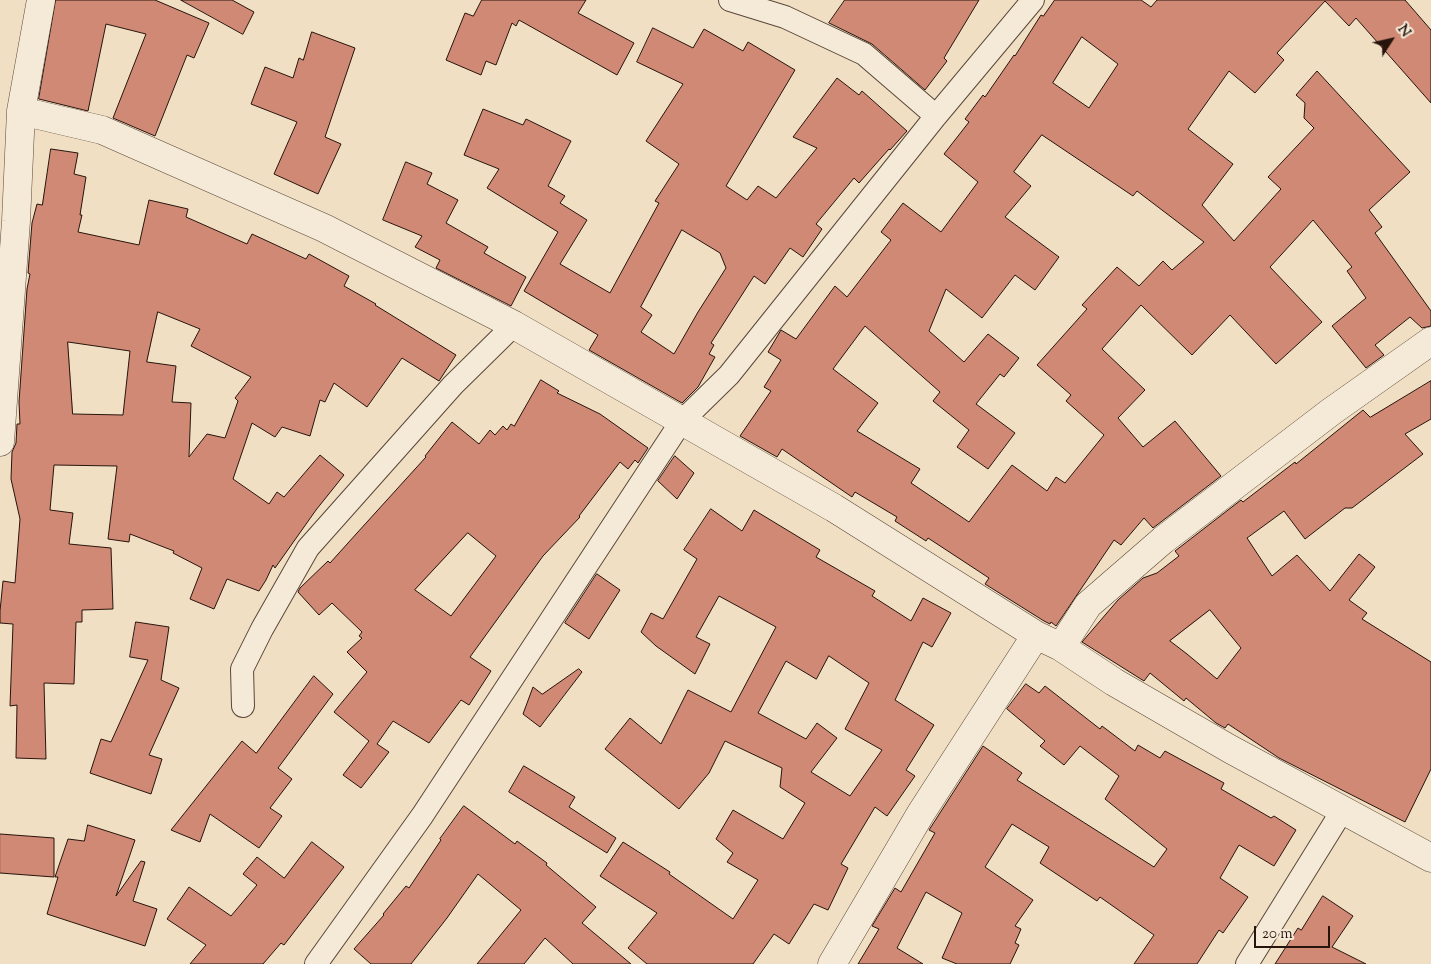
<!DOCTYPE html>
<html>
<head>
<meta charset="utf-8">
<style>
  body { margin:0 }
  #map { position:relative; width:1431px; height:964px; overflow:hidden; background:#f0dfc2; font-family:"Sorts Mill Goudy",serif }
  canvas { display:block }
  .north { position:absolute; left:1366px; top:15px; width:50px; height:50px; -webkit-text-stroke:4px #f5ead7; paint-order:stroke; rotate:55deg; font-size:14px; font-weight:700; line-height:20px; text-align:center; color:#27140d }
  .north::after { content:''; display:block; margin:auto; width:18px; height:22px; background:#27140d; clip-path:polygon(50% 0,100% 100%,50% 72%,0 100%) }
  .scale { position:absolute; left:1254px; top:926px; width:76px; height:22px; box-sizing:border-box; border:2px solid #27140d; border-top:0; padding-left:6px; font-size:15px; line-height:18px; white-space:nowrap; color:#27140d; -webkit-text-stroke:4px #f5ead7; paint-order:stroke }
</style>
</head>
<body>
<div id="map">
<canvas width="1431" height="964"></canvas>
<div class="north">N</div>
<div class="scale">20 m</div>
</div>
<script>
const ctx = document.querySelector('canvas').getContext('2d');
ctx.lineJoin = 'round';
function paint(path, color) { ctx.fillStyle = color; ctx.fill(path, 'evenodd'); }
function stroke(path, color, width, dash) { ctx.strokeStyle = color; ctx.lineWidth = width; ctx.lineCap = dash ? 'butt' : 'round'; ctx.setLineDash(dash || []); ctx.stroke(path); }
const building = new Path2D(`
  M56,0H155L209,23L194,58L187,55L155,136L113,118L146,34L106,24L88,111L39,99Z
  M181,0H232L254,12L243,34Z
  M482,0H586L578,13L634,43L617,75L519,20L516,26L512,23L496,65L486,61L481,75L446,60L465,13L473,16Z
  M845,0H979L944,58L947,61L925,90L872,44L829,23Z
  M1055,0H1141L1151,7L1157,0H1405L1431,30V103L1356,18L1349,26L1325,1L1277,53L1284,60L1255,93L1229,71L1188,129L1233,164L1202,205L1234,241L1281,189L1268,177L1314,128L1304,118L1305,103L1296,95L1317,71L1410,172L1369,210L1382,227L1375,233L1431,311V326L1422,328L1410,317L1375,345L1384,355L1366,368L1332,326L1366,298L1347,271L1352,267L1313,220L1270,267L1322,322L1276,364L1230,315L1192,355L1141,305L1102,349L1145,390L1118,418L1143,447L1175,421L1221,476L1153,528L1144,518L1121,545L1114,540L1056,626L1051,622L1050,624L1044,621L985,584L989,578L928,538L926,541L895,521L897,517L855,492L852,497L782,449L777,457L740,436L771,391L764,387L781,360L768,352L781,330L796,339L835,286L847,297L891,240L881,232L903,203L941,232L978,182L944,154L969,122L965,119L983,95L985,97L1014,55L1015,56L1041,15L1043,16ZM1082,37L1118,64L1089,108L1053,83ZM1042,135L1133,196L1137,191L1204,242L1172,270L1163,261L1139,286L1117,267L1082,305L1087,309L1037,365L1071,395L1066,401L1104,435L1065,483L1056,477L1047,491L1012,465L969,522L911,483L920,469L857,431L878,403L833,369L865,326L940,392L933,401L969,430L957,447L988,469L1015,433L976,404L1000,374L1004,377L1019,358L988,334L964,362L929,331L946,289L982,318L1015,275L1035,290L1059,257L1005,217L1031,186L1014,172Z
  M653,28L693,48L704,29L743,51L748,42L795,70L726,186L747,200L758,186L776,198L817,148L793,137L837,78L859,95L862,91L907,131L890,150L889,149L859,183L854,178L816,224L822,229L803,257L790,248L765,284L754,276L711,343L714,345L709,354L715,357L698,387L682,403L589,350L598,335L524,291L558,232L487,188L499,169L464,155L483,109L523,125L526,119L571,141L548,186L565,196L560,203L587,220L560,264L610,293L659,203L655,201L679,164L646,141L683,84L637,62ZM682,230L720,253L726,268L698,312L674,354L641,332L652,315L641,307Z
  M312,32L355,48L325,137L341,144L318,194L274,174L297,122L251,104L265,67L293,78L299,58L303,60Z
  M51,149L78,153L74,174L86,177L80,215H82L78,232L139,245L149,200L188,209L186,217L247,244L252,234L306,259L309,254L349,276L344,286L376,304L375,305L456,355L439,381L402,358L367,407L334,383L325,402L320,400L310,436L282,427L275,437L252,423L233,479L269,504L277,492L284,497L320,455L344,475L316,510L275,568L273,565L266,580L259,591L227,579L214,609L190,599L202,568L173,553L174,551L130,534L129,542L108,539L117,466L54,465L50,510L73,513L69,544L111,548L113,609L82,610V622H76L74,684L44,683L46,759L16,758L17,705L10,706L13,624L0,623V611L3,581L15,583L20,519L11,479L12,452L16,443L17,424H20L19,402L27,289L30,274L28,273L32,223L37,204L42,205ZM158,312L200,329L191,346L251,377L235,398L238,401L225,438L207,434L189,457L191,403L172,402L176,366L147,362ZM68,342L130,351L123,415L73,414Z
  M406,162L432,173L427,184L458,200L446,223L488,247L484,253L526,277L511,306L436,268L440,260L415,247L422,236L383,220Z
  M541,380L559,391L557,393L600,414L648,448L638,463L635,460L628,469L620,462L579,516L580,517L543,556L470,657L491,671L469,705L461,700L429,743L393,721L377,744L389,752L361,788L343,775L369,741L334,712L367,672L347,652L362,638L359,636L362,632L332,603L319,615L298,592L300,588L328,561L330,563L357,533L426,457L425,456L452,422L479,444L490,430L495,435L503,426L507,430L511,424L514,426ZM468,533L496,556L451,616L415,590Z
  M1431,381V419L1405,434L1423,454L1352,508H1345L1305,539L1284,511L1247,538L1272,576L1297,555L1330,591L1359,554L1375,567L1349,600L1367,613L1362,619L1431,662V769L1405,822L1279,758L1228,724L1225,728L1216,723L1186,698L1184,701L1150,673L1144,681L1082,642L1118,600L1143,578L1157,573L1179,556L1175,551L1241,500L1243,502L1295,462L1296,464L1363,410L1370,417ZM1210,610L1241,648L1217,679L1187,654L1170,641Z
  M675,456L694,473L677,499L658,481Z
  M711,509L742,531L754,510L820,550L816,557L875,591L872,596L911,621L923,598L951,613L932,647L923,642L895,700L934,725L906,770L915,776L887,816L875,807L841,864L848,868L828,910L814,904L789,944L774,934L753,964H647L628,948L657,913L600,876L623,842L670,872L669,874L733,919L758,880L727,862L733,853L716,839L733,810L783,839L805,803L780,787L782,768L725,741L709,773L679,809L605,749L630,718L661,744L688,690L731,712L776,627L719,596L696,637L710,644L695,674L656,646L641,632L651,613L663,619L697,559L684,550ZM829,656L869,683L845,729L882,750L850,796L811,772L837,738L817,723L806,739L758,713L786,661L816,679Z
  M597,574L620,590L589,639L565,623Z
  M136,622L169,627L161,680L179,688L149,755L162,759L151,794L90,773L101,739L111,742L148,660L130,657Z
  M579,669L582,672L540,727L523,714L533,687L542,694Z
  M314,676L333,694L278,768L292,779L270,808L282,816L259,848L210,814L200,842L171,830L242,741L256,753Z
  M1026,684L1039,693L1045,686L1100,729L1102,726L1135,751L1138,745L1160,758L1165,751L1224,783L1221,789L1271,818L1274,816L1296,830L1274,866L1239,845L1220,878L1248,897L1223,933L1219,930L1197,964H1134L1154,935L1100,897L1097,901L1040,863L1049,847L1012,824L985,867L1033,900L1015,926L1021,929L1015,943L1019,945L1010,964H957L942,958L962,913L926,892L897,948L923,964H858L879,929L872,926L895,888L901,892L935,833L929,830L983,746L1022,773L1017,780L1154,867L1167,849L1105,799L1119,776L1080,746L1064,765L1040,746L1045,741L1007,709Z
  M524,766L575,797L569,807L616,838L607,853L509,792Z
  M464,806L515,844L517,841L547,863L546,865L596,907L582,923L631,964H573L545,938L524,964H477L521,910L478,874L447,918L411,964H371L354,949L384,915L383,914L406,886L409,888L441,840L440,839Z
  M88,825L135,840L116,896L141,861L145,862L133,901L157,909L145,946L47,914L58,877H55L68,839L84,841Z
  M0,834L54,838V877L0,873Z
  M312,842L344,867L284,945L281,943L263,964H190L206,945L167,919L189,887L231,916L257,885L243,874L257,857L284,878Z
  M1323,896L1353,916L1332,947L1366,964H1275L1298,928L1301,930Z`);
paint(building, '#d08974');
stroke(building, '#27140d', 1);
const minor = new Path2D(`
  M730,0L785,17L864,54L936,116
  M243,706L242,669L262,629L308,548L453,385L514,325
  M316,964L422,816L681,422L729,375L936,116L1033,0
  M1247,964L1342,811`);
const tertiary = new Path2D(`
  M21,111L102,130L324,228L514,325L834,508L1036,635L1061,647L1114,682L1230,749L1431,858
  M0,442L16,221L21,111L41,0
  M1061,647L1088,605L1163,540L1332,411L1431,341
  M832,964L921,813L1036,635`);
stroke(minor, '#59473a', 24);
stroke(tertiary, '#59473a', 29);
stroke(minor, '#f5ead7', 22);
stroke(tertiary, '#f5ead7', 28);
</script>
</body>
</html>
